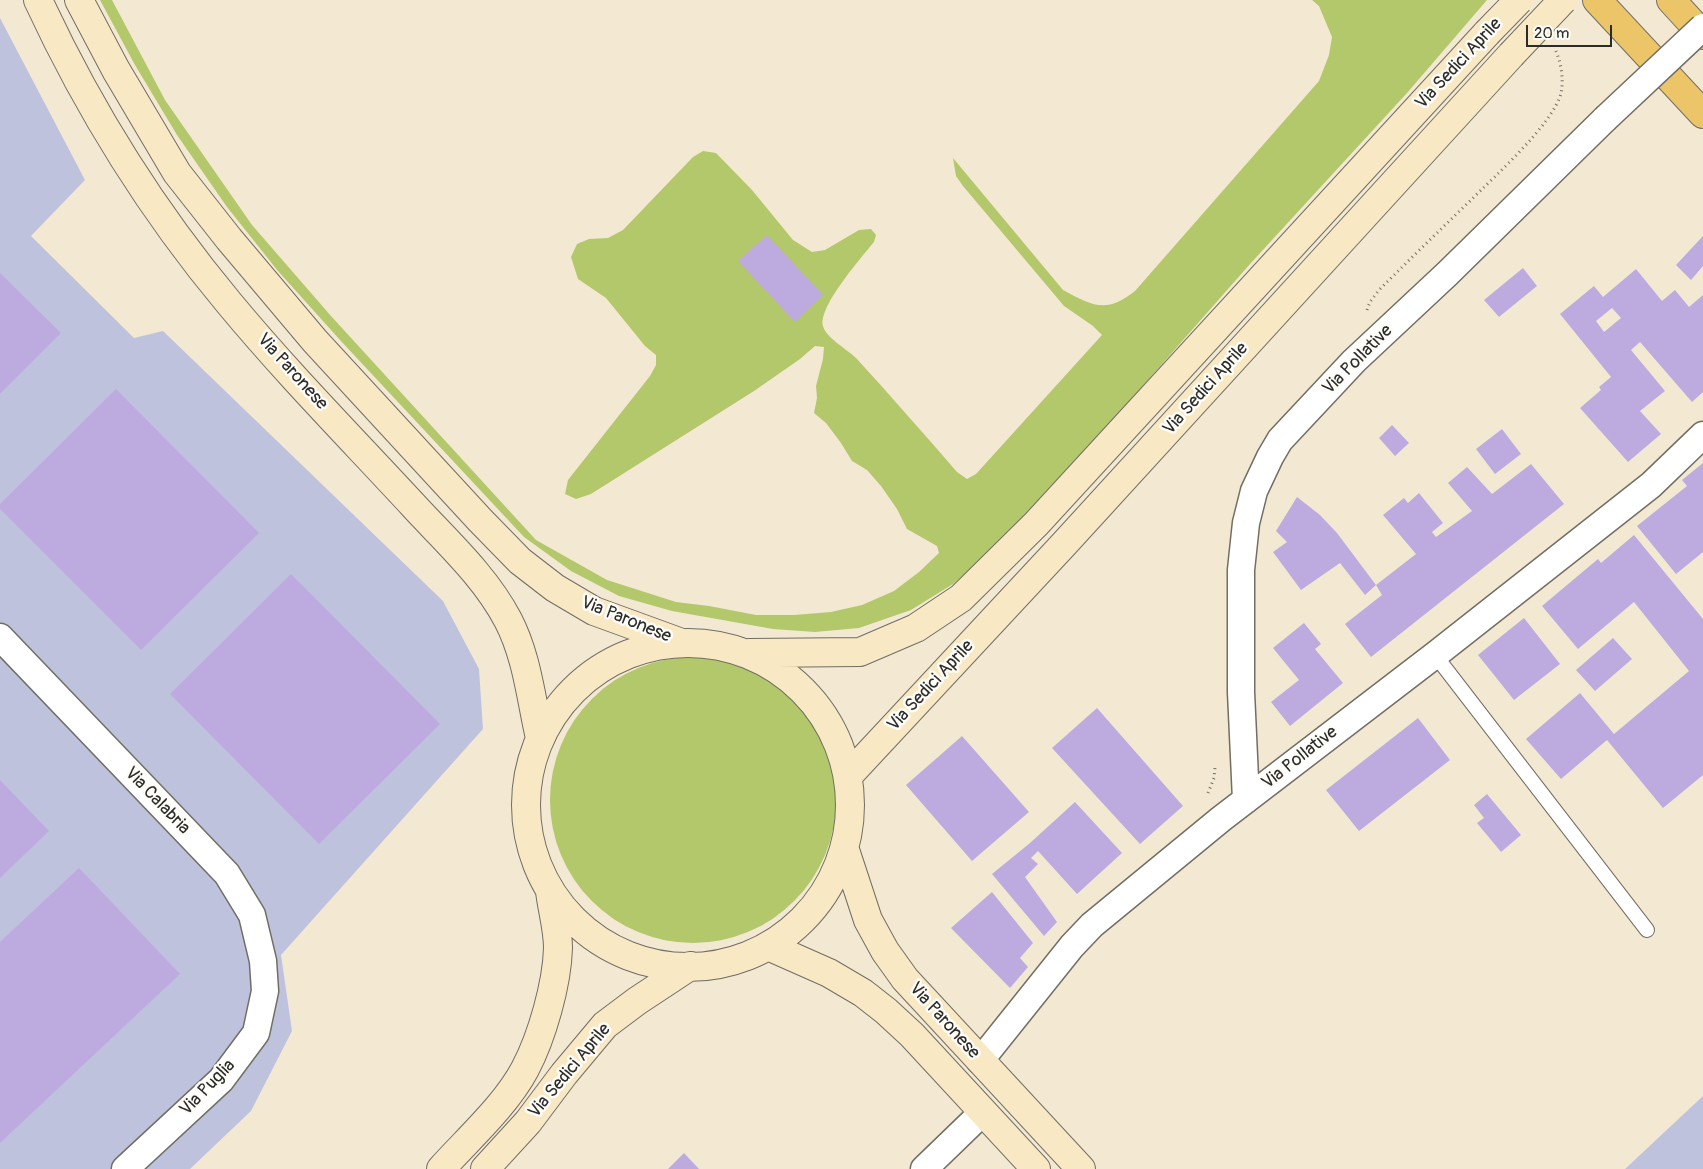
<!DOCTYPE html>
<html>
<head>
<meta charset="utf-8">
<style>
  body { margin:0 }
  #map { position:relative; width:1703px; height:1169px; overflow:hidden; background:#f3e9d2; font-family:Pangolin,sans-serif }
  canvas { display:block }
  .scale { position:absolute; left:1526px; top:25px; width:86px; height:22px; box-sizing:border-box; border:2px solid #2b2b2b; border-top:0; padding-left:6px; font-size:15px; line-height:18px; white-space:nowrap; color:#2b2b2b; -webkit-text-stroke:4px #fdfcf7; paint-order:stroke }
</style>
</head>
<body>
<div id="map">
<canvas width="1703" height="1169"></canvas>
<div class="scale">20 m</div>
</div>
<script>
const ctx = document.querySelector('canvas').getContext('2d');
ctx.lineJoin = 'round';
function paint(path, color) { ctx.fillStyle = color; ctx.fill(path, 'evenodd'); }
function stroke(path, color, width, dash) { ctx.strokeStyle = color; ctx.lineWidth = width; ctx.lineCap = dash ? 'butt' : 'round'; ctx.setLineDash(dash || []); ctx.stroke(path); }
function drawText(font, color, halo, rows, align = 'center') {
  ctx.font = font + ' Pangolin,sans-serif'; ctx.lineWidth = 5; ctx.setLineDash([]); ctx.textBaseline = 'middle'; ctx.strokeStyle = halo; ctx.fillStyle = color; for (const [text, x, y, turn = 0] of rows) {
    ctx.save(); ctx.translate(x, y); ctx.rotate((+turn || 0) * Math.PI / 180); ctx.textAlign = isNaN(turn) ? turn : align; if (halo) ctx.strokeText(text, 0, 0); ctx.fillText(text, 0, 0); ctx.restore();
  }
}
paint(new Path2D(`
  M0,18L85,180L31,236L134,338L163,331L443,601L479,669L483,729L281,955L292,1031L251,1111L190,1169H0Z
  M1703,1096V1169H1625Z`), '#bfc2dd');
paint(new Path2D(`
  M100,0H112L165,100L252,225L331,316L536,540L607,580L676,602L709,606L756,615H794L831,612L862,605L894,591L919,572L939,553L937,546L907,529L897,509L881,486L867,470L852,461L841,443L826,423L814,413L817,398L816,386L823,359L824,347L815,346L800,359L754,391L591,494L576,499L565,494L568,480L650,376L656,365V355L645,346L606,298L578,279L571,257L577,244L589,239L608,238L623,230L693,157L703,151L716,153L752,190L793,240L812,252L825,250L859,230L871,229L876,235L874,242C861,258 818,307 823,326C826,338 847,349 856,358C890,395 924,434 957,472L967,479L976,474L1102,335L1093,326L1064,306L963,186L956,176L953,158L1063,290C1093,306 1106,314 1135,291L1319,81L1329,55L1332,37L1319,6L1312,0H1487L1407,93L1250,264L1126,405L992,550L953,584L911,610L859,628L815,632L773,629L672,611L619,596L571,571L524,537L340,340L278,271L227,207L177,135L135,65Z
  M550 800a143 143 0 1 1 286 0a143 143 0 1 1-286 0Z`), '#b3c76b');
paint(new Path2D(`
  M767,235L823,295L795,322L738,261Z
  M1703,236V266L1691,280L1676,265Z
  M1523,268L1537,286L1499,317L1484,300Z
  M1636,269L1662,301L1675,290L1689,307L1703,295V392L1692,402L1640,342L1631,350L1665,391L1640,411L1661,434L1628,462L1580,408L1601,390L1599,387L1611,377L1560,314L1594,286L1603,297ZM1612,308L1621,318L1604,332L1596,321Z
  M0,273L61,333L0,394Z
  M116,389L259,533L141,650L0,509V504Z
  M1392,425L1409,443L1395,456L1379,438Z
  M1502,429L1521,454L1495,474L1476,449Z
  M1703,463V552L1676,574L1637,526L1687,486L1682,480Z
  M1531,464L1564,504L1371,657L1345,624L1382,595L1376,585L1365,595L1340,563L1301,590L1273,552L1287,542L1276,531L1297,497L1320,515L1337,533L1376,585L1416,554L1383,515L1404,498L1408,503L1419,493L1443,523L1432,532L1436,537L1472,511L1448,483L1467,467L1492,494Z
  M1634,535L1703,619V775L1663,808L1607,740L1561,779L1526,739L1580,693L1614,734L1689,671L1634,602L1578,649L1542,606L1598,559L1601,563Z
  M291,574L440,724L319,844L170,694Z
  M1524,618L1560,664L1514,700L1478,655Z
  M1304,623L1321,644L1315,649L1343,683L1290,726L1271,702L1299,680L1273,648Z
  M1613,638L1632,659L1595,691L1576,670Z
  M1097,708L1183,806L1140,844L1052,748Z
  M1418,718L1450,760L1359,831L1326,790Z
  M962,736L1029,812L972,861L906,785Z
  M0,780L49,831L0,878Z
  M1487,794L1521,835L1501,852L1477,823L1484,818L1474,805Z
  M1075,802L1122,853L1077,894L1038,851L1031,858L1038,864L1025,877L1057,922L1044,936L992,874L1030,843Z
  M79,868L180,974L0,1143V942Z
  M992,892L1033,943L1020,958L1028,967L1010,988L951,928Z
  M684,1153L699,1169H668Z`), '#bdabe0');
const lane = new Path2D(`
  M1435,655L1647,930`);
const street = new Path2D(`
  M0,637L227,874L252,915L263,961L265,991L256,1033L221,1080L125,1169
  M1246,800L1241,692V570L1246,523L1254,491L1270,457L1280,440L1354,361L1447,274L1605,119
  M980,1061L1072,946L1092,925L1221,819L1435,655L1651,485L1703,435
  M924,1169L983,1112`);
const secondary = new Path2D(`
  M38,0C88,108 153,212 229,303C287,373 351,438 413,505C446,541 485,576 508,620C527,656 531,699 540,738
  M79,0L116,70L177,173L229,239L315,341L480,520L520,561L555,588L594,611L679,642
  M526 805a162 162 0 1 1 324 0a162 162 0 1 1-324 0Z
  M749,653L860,652L916,628L961,598L1036,524L1487,33
  M848,776L1065,543L1511,55
  M845,850L868,920L885,951L905,979L1081,1169
  M768,946L829,973L863,993L886,1011L912,1035L1036,1169
  M441,1169C468,1139 506,1105 525,1069C542,1037 557,984 558,948C558,929 552,909 550,891
  M485,1169L528,1122L564,1074L605,1025L637,1001L690,966`);
const highway = new Path2D(`
  M1597,0L1703,114
  M1671,0L1703,35`);
stroke(lane, '#716e65', 16);
stroke(street, '#716e65', 29);
stroke(secondary, '#716e65', 30);
stroke(highway, '#716e65', 30);
stroke(new Path2D(`
  M1367,310L1370,302L1379,290C1409,260 1440,230 1471,200C1494,177 1554,123 1561,93C1564,79 1561,62 1555,49
  M1208,793L1214,778L1215,768`), '#716e65', 3, [1, 4]);
stroke(lane, '#fff', 14);
stroke(street, '#fff', 26);
stroke(secondary, '#f8e8c3', 28);
stroke(highway, '#edc569', 28);
const streetBridge = new Path2D(`
  M1605,119L1703,27`);
const secondaryBridge = new Path2D(`
  M1487,33L1519,0
  M1511,55L1563,0`);
stroke(streetBridge, '#716e65', 29, []);
stroke(secondaryBridge, '#716e65', 30, []);
stroke(streetBridge, '#fff', 26);
stroke(secondaryBridge, '#f8e8c3', 28);
drawText('18px', '#2b2b2b', '#fdfcf7', [
  ["Via Sedici Aprile",1459,64,-47],
  ["Via Pollative",1358,360,-45],
  ["Via Paronese",292,372,48],
  ["Via Sedici Aprile",1206,389,-48],
  ["Via Paronese",626,620,22],
  ["Via Sedici Aprile",931,686,-47],
  ["Via Pollative",1300,758,-38],
  ["Via Calabria",157,801,46],
  ["Via Paronese",944,1021,48],
  ["Via Sedici Aprile",570,1071,-50],
  ["Via Puglia",208,1088,-46]
]);
</script>
</body>
</html>
